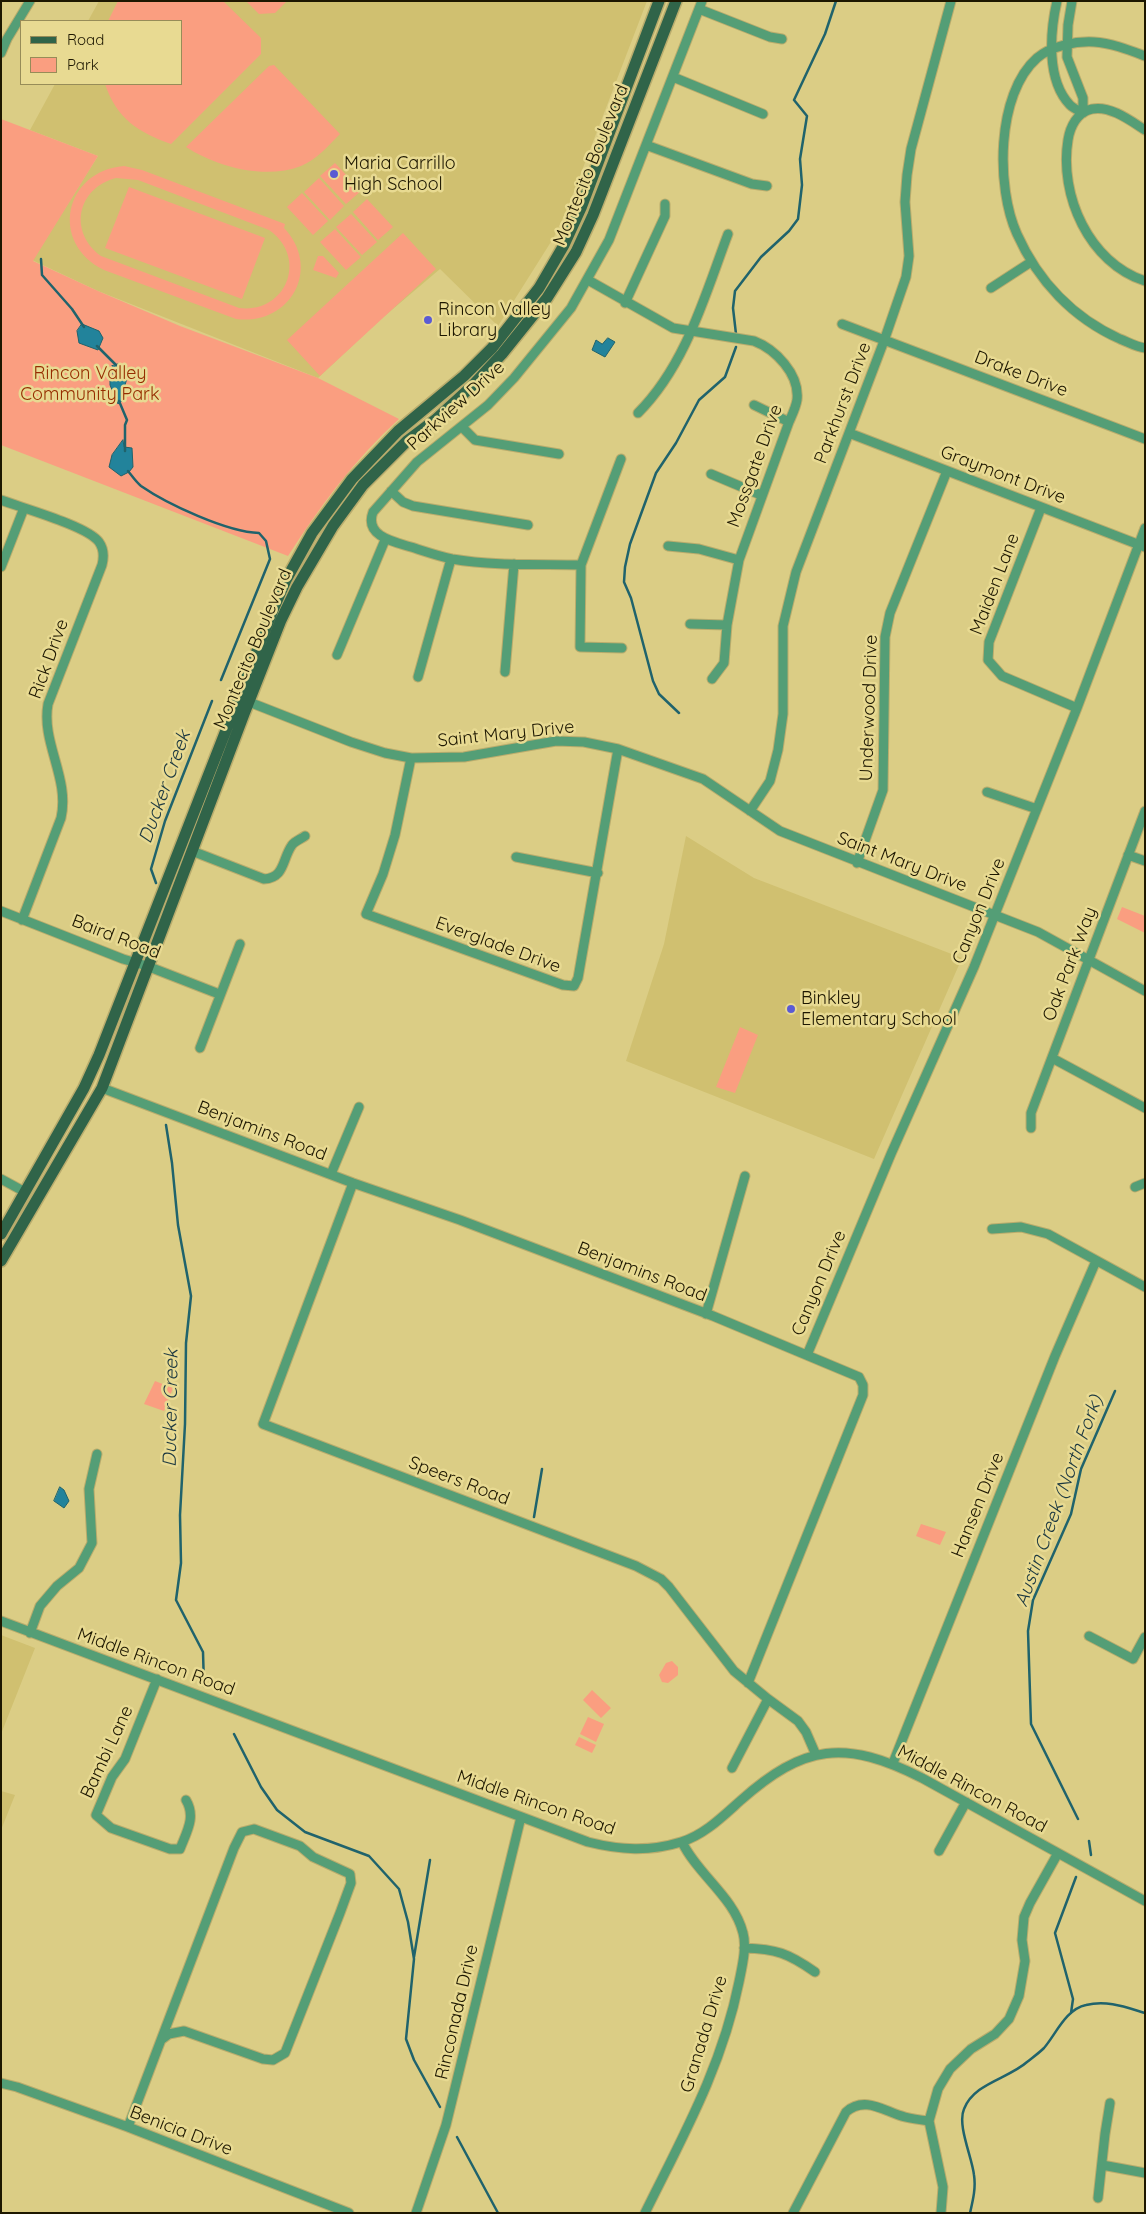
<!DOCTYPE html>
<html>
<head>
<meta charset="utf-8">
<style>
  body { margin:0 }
  #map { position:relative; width:1146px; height:2214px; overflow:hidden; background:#dbcd85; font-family:Quicksand,sans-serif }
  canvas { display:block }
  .frame { position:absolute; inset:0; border:2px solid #1d1700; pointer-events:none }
  .legend { position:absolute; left:20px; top:20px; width:162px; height:65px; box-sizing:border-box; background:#e8da92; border:1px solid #978c58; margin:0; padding:6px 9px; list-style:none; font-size:15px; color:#1d1700 }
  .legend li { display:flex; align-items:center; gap:10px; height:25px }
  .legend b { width:25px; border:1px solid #978c58 }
</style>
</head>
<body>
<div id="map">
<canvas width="1146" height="2214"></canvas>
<div class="frame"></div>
<ul class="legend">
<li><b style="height:6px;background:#306449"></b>Road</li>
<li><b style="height:14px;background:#fa9e80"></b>Park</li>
</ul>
</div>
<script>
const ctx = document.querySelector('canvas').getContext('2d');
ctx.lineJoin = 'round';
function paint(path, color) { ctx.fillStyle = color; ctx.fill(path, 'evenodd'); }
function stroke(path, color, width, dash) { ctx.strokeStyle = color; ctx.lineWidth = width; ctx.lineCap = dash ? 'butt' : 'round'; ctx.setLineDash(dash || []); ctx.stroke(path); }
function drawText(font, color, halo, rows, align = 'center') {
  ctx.font = font + ' Quicksand,sans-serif'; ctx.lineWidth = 5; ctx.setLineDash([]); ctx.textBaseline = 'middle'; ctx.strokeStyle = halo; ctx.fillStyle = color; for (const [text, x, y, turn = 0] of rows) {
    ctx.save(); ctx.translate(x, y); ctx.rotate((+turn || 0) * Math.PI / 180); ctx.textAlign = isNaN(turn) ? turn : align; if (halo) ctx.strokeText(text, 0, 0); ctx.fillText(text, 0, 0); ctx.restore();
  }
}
paint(new Path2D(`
  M99,1H647L568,207L554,237L498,326L440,269L380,320L318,378L98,291L32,260L98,156L30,130L55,84H181V21H88Z
  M686,836L754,878L962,958L874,1159L626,1061L664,944Z
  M1,1635L35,1648L1,1734Z
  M1,1791L15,1795L1,1830Z`), '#d0c070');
paint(new Path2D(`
  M118,1H223L261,38V54L171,144C138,132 117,119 105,84H181V21H108Z
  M246,1H287L275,13L259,14Z
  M274,65L340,134C329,145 316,160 301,166C265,180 217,167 186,147L269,66Z
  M1,119L98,156L33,261L98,291L180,326L318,378L399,419C355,459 320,506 288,556L1,445Z
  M335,163L361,191L346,204L320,176Z
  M124,166L142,170L285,224L284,228C322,268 291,326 236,319L104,270C49,243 64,171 124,166ZM116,178L138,180L269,230C309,258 286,314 239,308L101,256C68,232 77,188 116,178Z
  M319,178L344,206L330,220L304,192Z
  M129,187L265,238L242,299L105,248Z
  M302,193L328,221L313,235L287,207Z
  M367,199L393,227L378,240L353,212Z
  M351,214L377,242L362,255L336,227Z
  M335,229L361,257L346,270L320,242Z
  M403,233L436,269L320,376L287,340Z
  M318,256H323L339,273L336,278L313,270Z
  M1122,907L1145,916V933L1117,919Z
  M740,1027L758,1035L735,1093L716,1087Z
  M155,1381L173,1388L164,1411L144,1404Z
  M921,1524L946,1532L940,1545L916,1536Z
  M672,1661L678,1667V1675L668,1683L662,1682L659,1675L666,1663Z
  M592,1690L611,1708L601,1718L583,1700Z
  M588,1717L604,1724L596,1742L580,1734Z
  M579,1737L596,1745L592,1753L575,1745Z`), '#fa9e80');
const water = new Path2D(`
  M82,324L99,331L103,338L98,350L79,343L77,331Z
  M608,338L615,342L605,357L592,350L596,340L602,344Z
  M119,364L127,378L122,396L123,400L118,404L110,385V380L114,377L112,370L114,368L112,366Z
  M123,440L124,447L132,448L133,467L129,472L121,476L109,467L112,455Z
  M60,1487L64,1490L69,1501L64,1508L54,1501Z`);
paint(water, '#22839b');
stroke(water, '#20636c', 1);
stroke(new Path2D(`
  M41,259L42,275L72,309L84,327
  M736,334L733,308L735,291L761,257L789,231L798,219L802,185L800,159L807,116L794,100L825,34L836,1
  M97,346L118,367
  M119,401L127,420L125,425V451
  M128,471C132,476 136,482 141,486C167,504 227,532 259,533L266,541L270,559L221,680
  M679,713L659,694L653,681L631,598L624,582L625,567L630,544L656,473L676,443L699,400L725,377L736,347
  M156,883L151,869L165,821L212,701
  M166,1125L172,1163L178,1225L191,1296L186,1343L185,1424L180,1515L181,1563L176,1600L203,1652L204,1686
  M534,1517L542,1469
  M234,1734L261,1787L277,1810L305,1832L369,1856L399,1889L408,1922L414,1959L406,2039L414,2060L440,2107
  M1078,1819L1031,1724L1028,1631L1033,1600L1071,1514L1081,1469L1115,1391
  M1089,1841L1091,1855
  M414,1957L430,1860
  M1071,2013L1073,1999L1055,1933L1076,1877
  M457,2137L498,2213
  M970,2213C973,2200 976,2188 974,2175C972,2157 957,2125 964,2109C974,2083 1008,2079 1027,2062C1032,2058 1039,2053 1044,2048C1056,2034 1066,2009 1086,2005C1107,2000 1125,2007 1145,2013`), '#20636c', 2.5);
const minor = new Path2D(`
  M1057,1C1050,32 1046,80 1070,105C1073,108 1079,111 1083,113
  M1072,1L1068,25L1067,57L1083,98V113
  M699,9L770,37L782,39
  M1,53L7,39L30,1
  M1145,56C1129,50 1111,43 1094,42C1076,41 1051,46 1037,58C996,94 996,188 1017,234C1038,281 1073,318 1120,339C1128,342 1136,347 1145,348
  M673,77L763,114
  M1145,130C1131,121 1110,105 1092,109C1077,112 1070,127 1068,140C1059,195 1089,263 1145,281
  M646,145L752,184L767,186
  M588,280L673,328L754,341C775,349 800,374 797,400C796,407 792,415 789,422L739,560L727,625L724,663L712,679
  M991,288L1031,262
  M625,303L665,216V204
  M842,324L1145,439
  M754,405L789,422
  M638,413C686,365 705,295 728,234
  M462,427L475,440L559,454
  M849,433L1145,547
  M621,459L581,565L580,647L622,648
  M711,474L761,495
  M391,491L403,502L413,506L528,525
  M1,500C22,508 88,526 99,542C104,549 104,557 102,565L48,704C41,743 70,778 61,818L22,920
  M1041,508L989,642L988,660L1002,676L1077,708
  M668,546L699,549L739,560
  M581,565C538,564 494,566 452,559C438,556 424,551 411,547C394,542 364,536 373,512L417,462L488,405L514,378L571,308L609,240L702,1
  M1,567L24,508
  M690,624L727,625
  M337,655L385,540
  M505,672L514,564
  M418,677L451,559
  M249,702L351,742L385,753L411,758L464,757L556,741L584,742L618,749L703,779L780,831L1038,932L1145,991
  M411,758L395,835L383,874L366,914L563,985L574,986L578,978L618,749
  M987,792L1037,809
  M750,811L770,781L778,750L783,714V626L796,572L884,341L906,277L909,256L905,202L907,175L911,149L951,1
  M192,851L264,879C285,878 282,859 292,845C295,841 301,839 305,836
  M1128,855L1145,861
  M516,857L598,873
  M857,863L883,790L885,637L890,613L947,471
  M1,911L123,959L147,966L219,994
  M200,1048L240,944
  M1052,1058L1145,1108
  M102,1088L353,1183L460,1220L713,1316L859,1377L863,1385V1395L748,1683
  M1031,1128V1113L1145,811
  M331,1174L359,1107
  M1,1179L25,1192
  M353,1183L263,1424L636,1566L661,1579L669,1587L734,1671L768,1699L798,1721L806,1732L816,1755
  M1135,1187L1145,1183
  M992,1229L1021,1227L1048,1234L1145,1287
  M706,1314L745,1176
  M807,1355L891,1154L974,967L1077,708L1145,528
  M1,1621L588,1842C620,1850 649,1852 681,1842C704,1835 722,1817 740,1801C804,1744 845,1739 922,1778L1145,1901
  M30,1633L40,1606L57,1586L79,1568L92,1543L89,1489L97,1454
  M1089,1636L1133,1659L1145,1637
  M157,1679L125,1759L112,1777L96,1815L111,1828L170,1849H180C187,1831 196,1817 186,1800
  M893,1763L1055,1356L1096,1261
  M732,1768L768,1699
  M939,1851L966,1802
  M744,1948C776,1949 788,1953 815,1972
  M1,2083L17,2087L128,2127L349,2213
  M128,2127L161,2040L169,2034L184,2031L263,2059L273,2060L285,2053L340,1913L351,1883L350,1874L313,1857L300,1846L254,1829L242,1832L234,1848L161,2040
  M1102,2165L1145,2173
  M1098,2198L1105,2134L1110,2103
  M416,2213L446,2125L521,1817
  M645,2213C683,2136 722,2067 739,1982C742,1967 747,1947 743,1933C734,1897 698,1875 682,1842
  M793,2213L846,2112C865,2095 885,2112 905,2117C913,2119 921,2120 929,2121
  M941,2213L943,2187L929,2121L938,2089L950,2069L971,2049L995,2034L1009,2019L1019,1996L1025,1961L1022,1940L1024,1917L1030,1903L1058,1853`);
const major = new Path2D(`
  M1,1234L84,1088L99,1055L273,610L286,580L312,533L352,479L398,431L464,376L492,348L539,288L564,245L581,208L659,1
  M1,1261L102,1088L244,714L281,620L297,587L333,526L363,485L407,441L435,420L472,386L502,354L547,298L576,252L593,215L676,1`);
stroke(minor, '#b9ac6d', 11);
stroke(major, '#b9ac6d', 14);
stroke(minor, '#549e76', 9);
stroke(major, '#306449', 11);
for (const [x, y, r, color] of [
  [334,174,5,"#5b5bd3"],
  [428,320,5,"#5b5bd3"],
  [791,1009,5,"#5b5bd3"]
]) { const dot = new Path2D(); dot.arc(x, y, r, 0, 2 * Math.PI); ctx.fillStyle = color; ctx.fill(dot); stroke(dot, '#e8da92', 2); }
drawText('18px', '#1d1700', '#e8da92', [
  ["Maria Carrillo",344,164],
  ["High School",344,185],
  ["Rincon Valley",438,310],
  ["Library",438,331],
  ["Binkley",801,999],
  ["Elementary School",801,1020]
], 'left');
drawText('18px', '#1d1700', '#e8da92', [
  ["Montecito Boulevard",591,165,-68],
  ["Drake Drive",1021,374,21],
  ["Parkhurst Drive",843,403,-69],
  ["Parkview Drive",456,406,-42],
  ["Mossgate Drive",755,466,-70],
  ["Graymont Drive",1003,475,21],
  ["Maiden Lane",995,584,-69],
  ["Montecito Boulevard",253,649,-67],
  ["Rick Drive",49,659,-70],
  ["Underwood Drive",869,708,-88],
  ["Saint Mary Drive",506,734,-6],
  ["Saint Mary Drive",902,862,21],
  ["Canyon Drive",979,911,-68],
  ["Baird Road",116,937,21],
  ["Everglade Drive",498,945,20],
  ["Oak Park Way",1070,964,-69],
  ["Benjamins Road",262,1131,21],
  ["Benjamins Road",642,1272,21],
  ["Canyon Drive",819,1283,-67],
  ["Speers Road",459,1481,21],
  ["Hansen Drive",978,1505,-68],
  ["Middle Rincon Road",156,1662,20],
  ["Bambi Lane",107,1752,-65],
  ["Middle Rincon Road",972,1789,28],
  ["Middle Rincon Road",536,1803,19],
  ["Rinconada Drive",457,2012,-77],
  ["Granada Drive",704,2034,-73],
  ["Benicia Drive",181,2131,21]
]);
drawText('18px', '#962d00', '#e8da92', [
  ["Rincon Valley",90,374],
  ["Community Park",90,395]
]);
drawText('italic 19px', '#1c3840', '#e8da92', [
  ["Ducker Creek",165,787,-70],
  ["Ducker Creek",171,1408,-89],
  ["Austin Creek (North Fork)",1059,1501,-70]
]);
</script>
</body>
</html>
